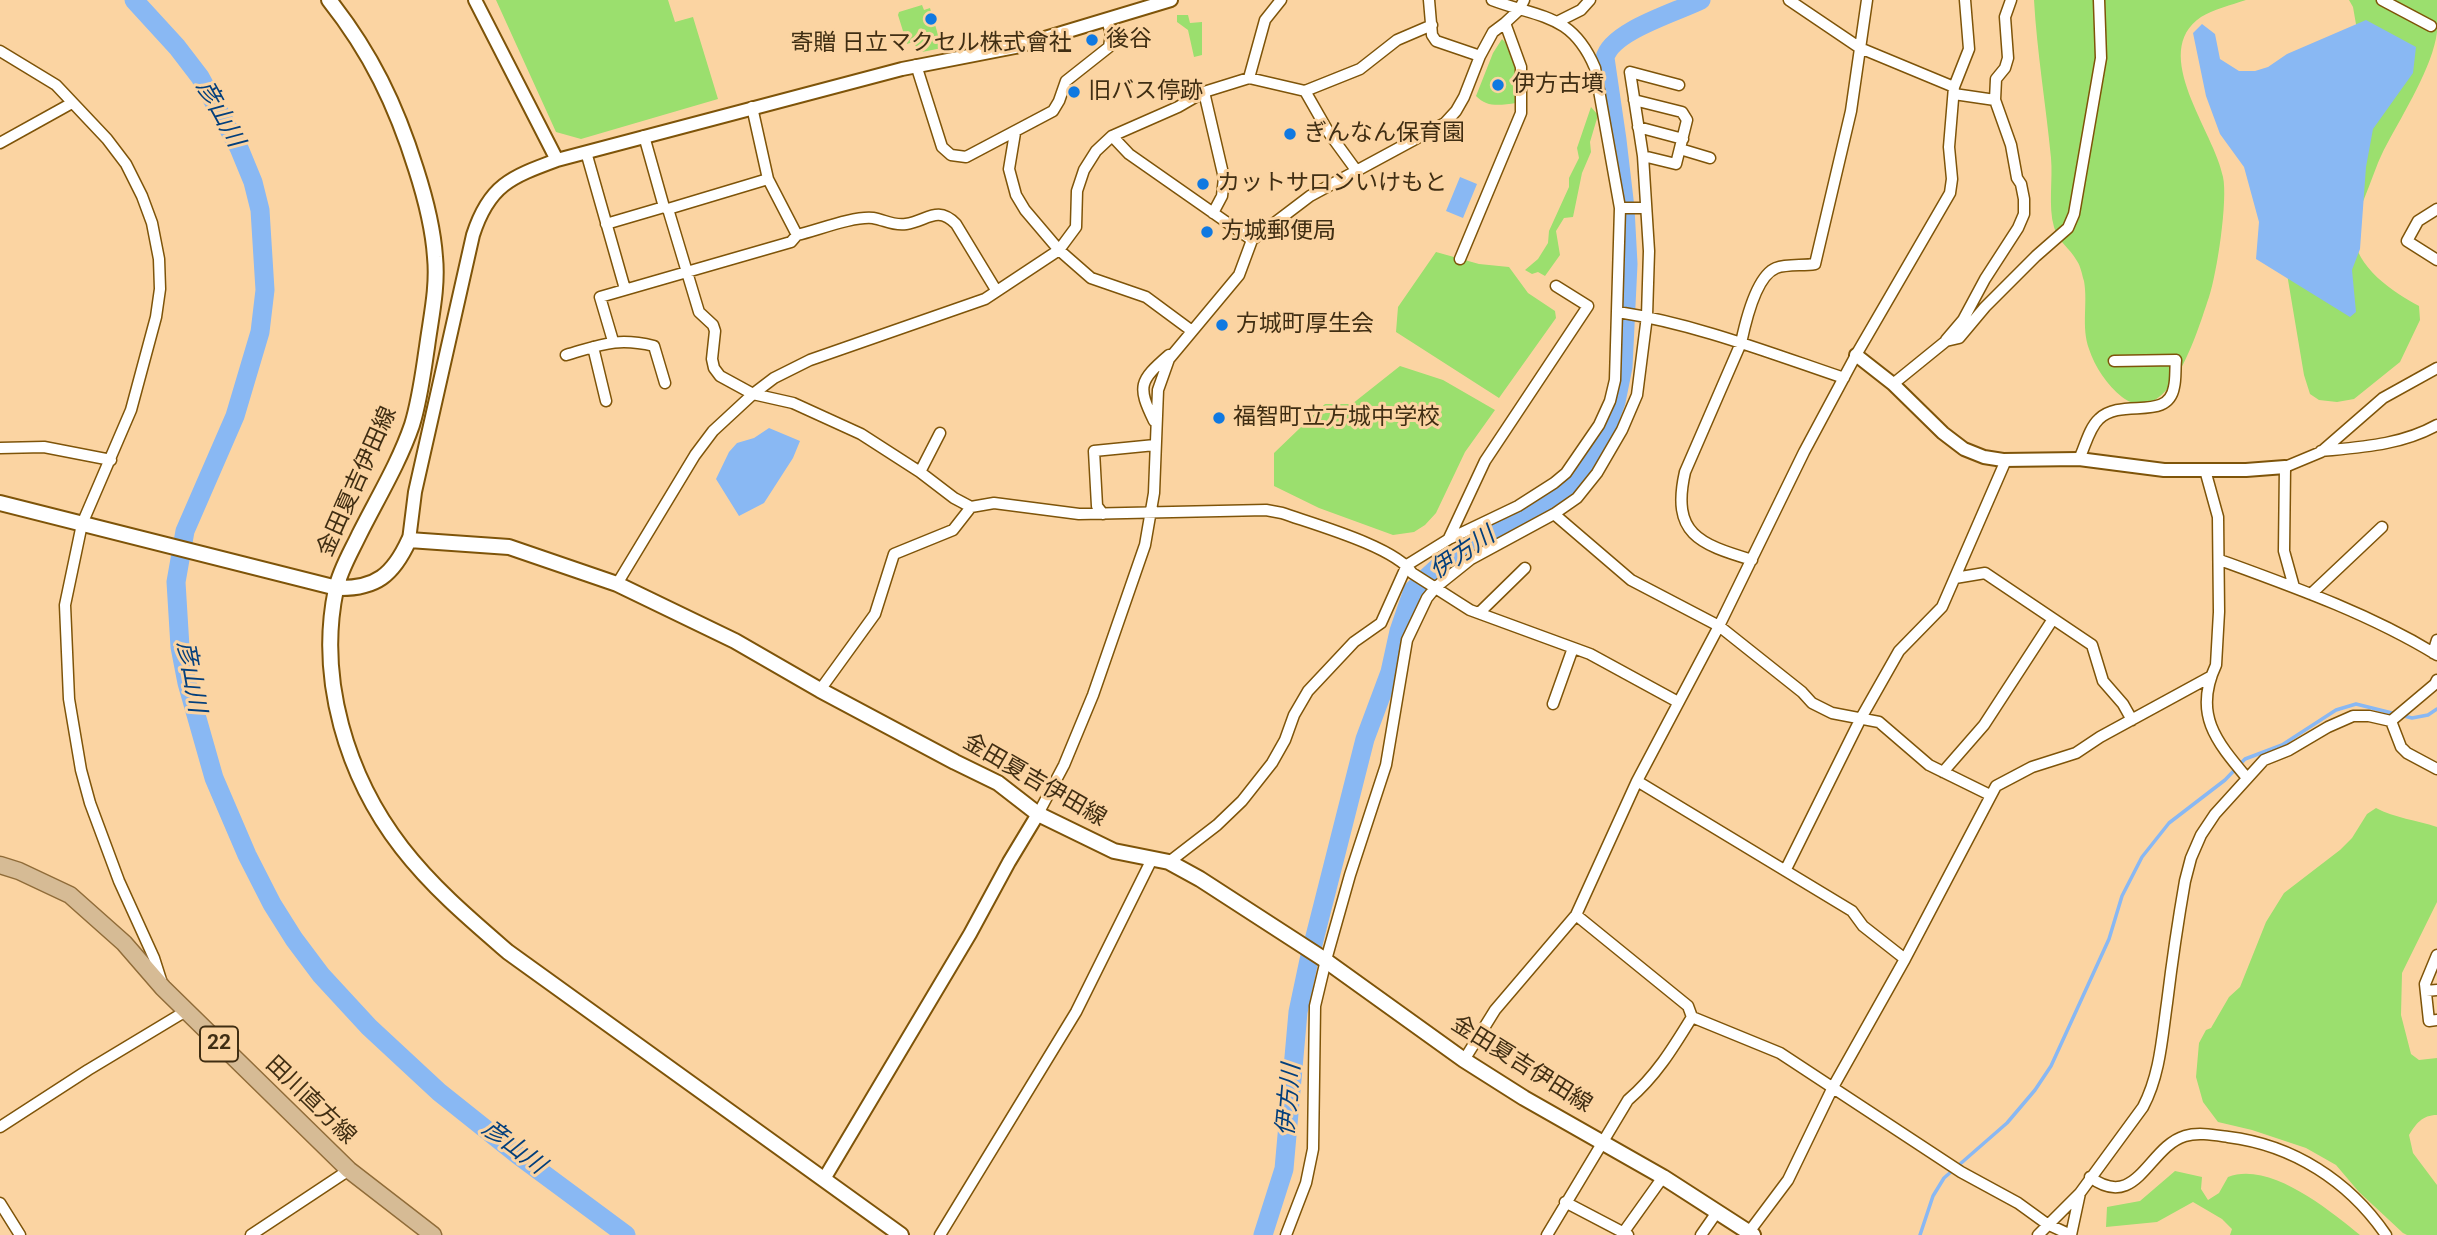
<!DOCTYPE html>
<html>
<head>
<meta charset="utf-8">
<style>
  body { margin:0 }
  canvas { display:block; background:#fbd4a2 }
</style>
</head>
<body>
<canvas width="2437" height="1235"></canvas>
<script>
const ctx = document.querySelector('canvas').getContext('2d');
ctx.lineJoin = 'round';
function paint(path, color) { ctx.fillStyle = color; ctx.fill(path, 'evenodd'); }
function stroke(path, color, width, dash) { ctx.strokeStyle = color; ctx.lineWidth = width; ctx.lineCap = dash ? 'butt' : 'round'; ctx.setLineDash(dash || []); ctx.stroke(path); }
function drawText(font, color, halo, rows, align = 'center') {
  ctx.font = font + ' Roboto,"Noto Sans JP",sans-serif'; ctx.lineWidth = 6; ctx.setLineDash([]); ctx.textBaseline = 'middle'; ctx.strokeStyle = halo; ctx.fillStyle = color; for (const [text, x, y, turn = 0] of rows) {
    ctx.save(); ctx.translate(x, y); ctx.rotate((+turn || 0) * Math.PI / 180); ctx.textAlign = isNaN(turn) ? turn : align; if (halo) ctx.strokeText(text, 0, 0); ctx.fillText(text, 0, 0); ctx.restore();
  }
}
paint(new Path2D(`
  M496,0H668L675,22L693,17L718,99L581,139L556,132Z
  M2034,0H2246C2231,5 2214,9 2201,17C2148,53 2215,132 2223,177C2228,200 2217,273 2209,297C2199,326 2169,433 2122,397C2107,385 2095,367 2089,349C2081,326 2088,304 2084,281C2082,275 2081,267 2077,261C2070,248 2058,242 2054,227C2048,206 2053,180 2051,158C2046,105 2037,53 2034,0Z
  M2349,0H2437C2437,11 2437,22 2437,32C2433,66 2403,114 2387,144C2378,160 2373,177 2366,194C2361,208 2353,217 2354,234C2355,267 2393,292 2419,306L2420,320L2400,362L2354,399L2337,402L2319,400L2310,394L2304,375L2284,256L2357,30L2353,7Z
  M922,5L924,10L930,8L942,48L922,52L921,48H917L913,42L907,44L898,15L899,12Z
  M1177,15H1188L1190,23L1202,22V55L1194,57L1188,30L1177,22Z
  M1502,39L1505,42L1515,67L1516,103C1501,105 1487,108 1476,96L1493,53Z
  M1591,107L1598,115L1590,142L1591,152L1582,173L1573,217L1564,218L1556,231L1560,255L1545,276L1538,272L1532,274L1525,270L1538,259L1548,243L1549,231L1569,187V178L1579,158L1577,148Z
  M1436,252L1479,264L1509,267L1528,293L1555,311L1556,318L1499,398L1396,332L1398,307Z
  M1400,366L1443,380L1495,410L1465,452L1436,513L1425,525L1414,532L1393,535L1319,508L1274,486V453L1325,404H1352Z
  M2376,808C2395,818 2416,820 2437,827V902L2402,973L2401,1015L2411,1054L2419,1060L2437,1058V1115C2422,1115 2416,1124 2409,1135L2413,1153L2437,1185V1235H2407L2403,1233L2359,1192L2336,1165L2306,1148L2252,1130L2218,1122L2203,1102L2196,1077L2199,1043L2206,1030L2211,1028L2229,997L2240,987L2266,922L2284,893L2340,850L2352,838L2367,814Z
  M2175,1171L2202,1177L2201,1189L2208,1200L2219,1193L2228,1177C2270,1161 2329,1210 2360,1235H2230L2232,1229L2222,1219L2193,1202L2157,1222L2106,1227L2107,1207L2140,1201Z`), '#9bdf6e');
paint(new Path2D(`
  M2366,20L2416,47L2413,73L2373,129L2366,167L2360,249L2352,270L2356,312L2350,317L2256,259L2259,222L2244,167L2220,134L2206,96L2193,33L2202,24L2215,34L2220,59L2239,71H2255L2268,67L2287,54Z
  M1460,177L1477,184L1463,218L1446,211Z
  M769,428L800,441L793,458L764,503L739,516L716,479L729,452L737,443L754,438Z`), '#89b8f3');
stroke(new Path2D(`
  M1920,1235L1933,1196L1944,1178L2007,1123L2035,1090L2051,1066L2109,939L2122,896L2142,857L2169,823L2225,780L2245,759L2282,745L2336,710L2356,704L2412,718L2428,715L2437,709`), '#89b8f3', 3.5);
stroke(new Path2D(`
  M134,0L177,47L200,77L239,148L253,182L260,210L265,290L260,332L235,416L185,531L176,582L180,647L187,683L214,778L247,855L272,904L294,939L321,975L369,1027L439,1092L518,1155L626,1235
  M1263,1235L1284,1169L1298,1012L1309,960L1365,739L1390,672L1399,631L1413,590L1438,567L1479,542L1523,520L1564,491L1590,457L1606,429L1616,402L1623,367L1628,264L1625,208L1617,140L1605,58C1611,31 1677,12 1701,0`), '#89b8f3', 19);
const minor = new Path2D(`
  M1789,0L1860,48L1954,87
  M2382,0L2431,26
  M1559,21L1581,10L1590,0
  M0,51L56,85L107,139L126,164L142,196L152,223L159,259L160,289L156,317L131,410L82,524L65,605L69,699L81,770L90,803L119,881L154,958L161,980
  M1480,56L1493,32L1505,23
  M916,65L942,147L951,155L966,157L1053,111L1059,101L1066,81L1109,47L1111,34L1107,20
  M1249,78L1265,20L1281,0
  M1305,91L1329,133L1356,170
  M1204,92L1224,178L1222,196L1213,213
  M1634,100L1682,112L1687,120L1676,164L1643,156
  M1995,100L1996,79L2005,68L2008,58L2005,17L2011,0
  M752,107L768,179L797,235
  M1638,127L1683,139
  M1015,133L1009,169L1016,195L1025,210L1059,250L1091,278L1146,297L1192,331
  M644,136L664,207
  M1112,136L1129,154L1252,240
  M0,143L72,103
  M1680,149L1710,158
  M586,152L625,289
  M768,179L668,209L699,312L713,325L715,331L712,359L714,368L720,376L753,394L793,403L861,434L920,472L954,498L971,507L994,503L1079,514L1266,510L1282,513C1313,524 1396,547 1412,573L1470,610L1590,654L1678,702
  M1620,208H1646
  M2437,209L2418,221L2407,241L2437,260
  M606,224L664,207L667,209
  M1460,259L1521,113V67L1505,23L1519,10L1524,0
  M1618,312C1696,324 1770,353 1844,378
  M1946,340L1963,320L1985,279L2018,228L2024,214V199L2021,184L2017,178L2011,145L1995,100L1954,94
  M613,341L600,297L791,242L797,235C818,230 853,216 873,218C885,220 893,226 906,224C927,221 937,205 956,224L996,290
  M593,347L606,401
  M566,355C601,345 616,337 654,346L665,383
  M1893,384L1946,341L1959,338L1985,307L2036,256L2068,228L2074,214L2101,58L2099,0
  M1154,421C1137,386 1139,381 1169,355
  M0,448L44,447L111,460
  M2321,451C2362,447 2401,445 2437,425
  M2079,459C2085,447 2089,428 2099,419C2122,397 2168,422 2174,387C2176,379 2175,369 2176,360L2114,361
  M2205,470L2218,517L2219,612L2216,665C2193,714 2216,741 2247,778
  M920,472L940,433
  M1103,514L1097,506L1094,451L1155,445
  M1554,514L1631,580L1719,626L1802,692L1812,703L1832,713L1879,722L1929,765L1990,795
  M1449,538L1485,461L1588,306L1556,286
  M1752,560C1699,544 1671,534 1685,472L1741,343C1745,324 1756,276 1776,268C1787,264 1803,266 1815,264L1851,111L1867,0
  M2220,560C2294,587 2370,614 2437,655
  M1955,578L1985,573L2092,645L2103,681L2123,704L2132,720
  M617,584L695,455L713,431L753,394L774,378L810,360L985,299L1059,250L1076,227L1077,191L1084,170L1096,151L1112,136L1178,107L1204,92L1249,78L1305,91L1360,69L1397,40L1432,25
  M2294,587L2284,551L2285,467L2321,452L2383,398L2437,368
  M2311,594L2382,527
  M1479,613L1525,568
  M2433,653L2437,640
  M820,690L875,614L894,554L953,530L971,507
  M1553,704L1573,648
  M2391,721L2401,747L2407,753L2437,769
  M1943,772L1984,725L2053,619
  M1637,781L1852,911L1863,926L1905,959
  M1038,814L1064,765L1093,695L1145,545L1154,493L1158,390L1169,359L1239,275L1252,240L1310,196L1445,123L1456,111L1464,97L1480,56L1436,41L1432,35L1429,0
  M1169,862L1217,825L1242,801L1272,763L1285,740L1294,715L1308,691L1354,642L1381,623L1407,565L1449,539L1518,506L1554,483L1566,473L1599,425L1610,401L1615,380L1620,208L1595,68C1572,13 1539,18 1492,0
  M1786,869L1861,718L1899,651L1942,607L2006,460
  M1576,915L1688,1006L1692,1017L1780,1053L1961,1172L2018,1203L2047,1224L2071,1235
  M2437,955L2425,984L2429,1021L2437,1020
  M2426,991L2437,990
  M1464,1060L1495,1010L1576,915L1637,781L1719,626L1804,452L1856,355L1950,193L1952,179L1949,147L1954,87L1969,49L1965,0
  M0,1127L88,1070L186,1011
  M2090,1177C2137,1212 2148,1147 2185,1136C2198,1132 2214,1135 2228,1137C2293,1145 2349,1181 2386,1235
  M1565,1202L1628,1235
  M0,1203L20,1235
  M1749,1232L1788,1180L1833,1087L1905,959L1996,786L2032,767L2076,753L2100,737L2210,677
  M1623,1233L1663,1177
  M251,1235L349,1170
  M940,1235L1076,1012L1152,859
  M1286,1235L1306,1183L1313,1149L1315,1006L1326,960L1350,875L1386,765L1407,640L1427,598L1436,587L1471,559L1554,514L1577,498L1597,473L1622,430L1637,395L1647,316L1649,251L1643,156L1630,72L1679,85
  M1547,1235L1628,1100C1656,1076 1673,1048 1692,1017
  M1701,1235L1717,1212
  M2038,1235L2080,1193L2143,1107C2160,1075 2162,1038 2167,1003C2172,962 2178,921 2185,881L2191,858L2201,835L2215,814L2264,760L2289,750L2328,727L2353,716H2369L2391,721L2435,684L2437,680
  M2071,1235L2080,1193`);
const tertiary = new Path2D(`
  M475,0L557,160
  M1856,355L1893,384L1943,433L1964,449L1984,457L2003,460L2079,459L2164,470H2246L2285,467
  M409,540L415,492L473,235C489,185 511,177 557,160L902,69L1015,47L1171,0
  M824,1179L970,934L1009,862L1038,814`);
const secondary = new Path2D(`
  M329,0C371,53 396,105 416,169C425,197 433,227 435,257C438,287 431,317 427,347C423,373 420,399 412,425C399,463 377,499 359,535C351,552 340,570 336,589C317,679 347,777 402,848C433,888 471,920 508,952L901,1235
  M0,503L337,588C376,589 393,575 409,540L509,547L617,584L735,641L820,690L955,762L998,783L1038,814L1114,851L1169,862L1200,879L1322,958L1464,1060L1524,1098L1663,1177L1753,1235`);
const primary = new Path2D(`
  M0,865L19,871L70,895L124,943L163,988L349,1170L433,1235`);
stroke(minor, '#7e5409', 13);
stroke(tertiary, '#7e5409', 16);
stroke(secondary, '#7e5409', 18);
stroke(primary, '#906c39', 19);
stroke(minor, '#fff', 10);
stroke(tertiary, '#fff', 12);
stroke(secondary, '#fff', 14);
stroke(primary, '#d6bb95', 16);
for (const [x, y, r, color] of [
  [931,19,7,"#1079e1"],
  [1092,40,7,"#1079e1"],
  [1498,85,7,"#1079e1"],
  [1074,92,7,"#1079e1"],
  [1290,134,7,"#1079e1"],
  [1203,184,7,"#1079e1"],
  [1207,232,7,"#1079e1"],
  [1222,325,7,"#1079e1"],
  [1219,418,7,"#1079e1"]
]) { const dot = new Path2D(); dot.arc(x, y, r, 0, 2 * Math.PI); ctx.fillStyle = color; ctx.fill(dot); stroke(dot, '#fbd4a2', 2.5); }
for (const [x, y, w] of [
  [219,1044,38]
]) { const box = new Path2D(); box.roundRect(x - w / 2, y - 17.5, w, 35, 5); ctx.fillStyle = '#fbd4a2'; ctx.fill(box); stroke(box, '#402e13', 2); }
drawText('bold 21px', '#402e13', null, [
  ["22",219,1044]
]);
drawText('23px', '#402e13', '#fbd4a2', [
  ["後谷",1106,40],
  ["寄贈 日立マクセル株式會社",931,44,"center"],
  ["伊方古墳",1512,85],
  ["旧バス停跡",1088,92],
  ["ぎんなん保育園",1304,134],
  ["カットサロンいけもと",1217,184],
  ["方城郵便局",1221,232],
  ["方城町厚生会",1236,325],
  ["福智町立方城中学校",1233,418]
], 'left');
drawText('23px', '#402e13', '#fbd4a2', [
  ["金田夏吉伊田線",358,482,-66],
  ["金田夏吉伊田線",1034,781,30],
  ["金田夏吉伊田線",1521,1065,32],
  ["田川直方線",310,1101,44]
]);
drawText('italic 24px', '#033f7c', '#fbd4a2', [
  ["彦山川",219,114,61],
  ["伊方川",1463,554,-34],
  ["彦山川",190,677,80],
  ["伊方川",1290,1100,-85],
  ["彦山川",513,1148,37]
]);
</script>
</body>
</html>
